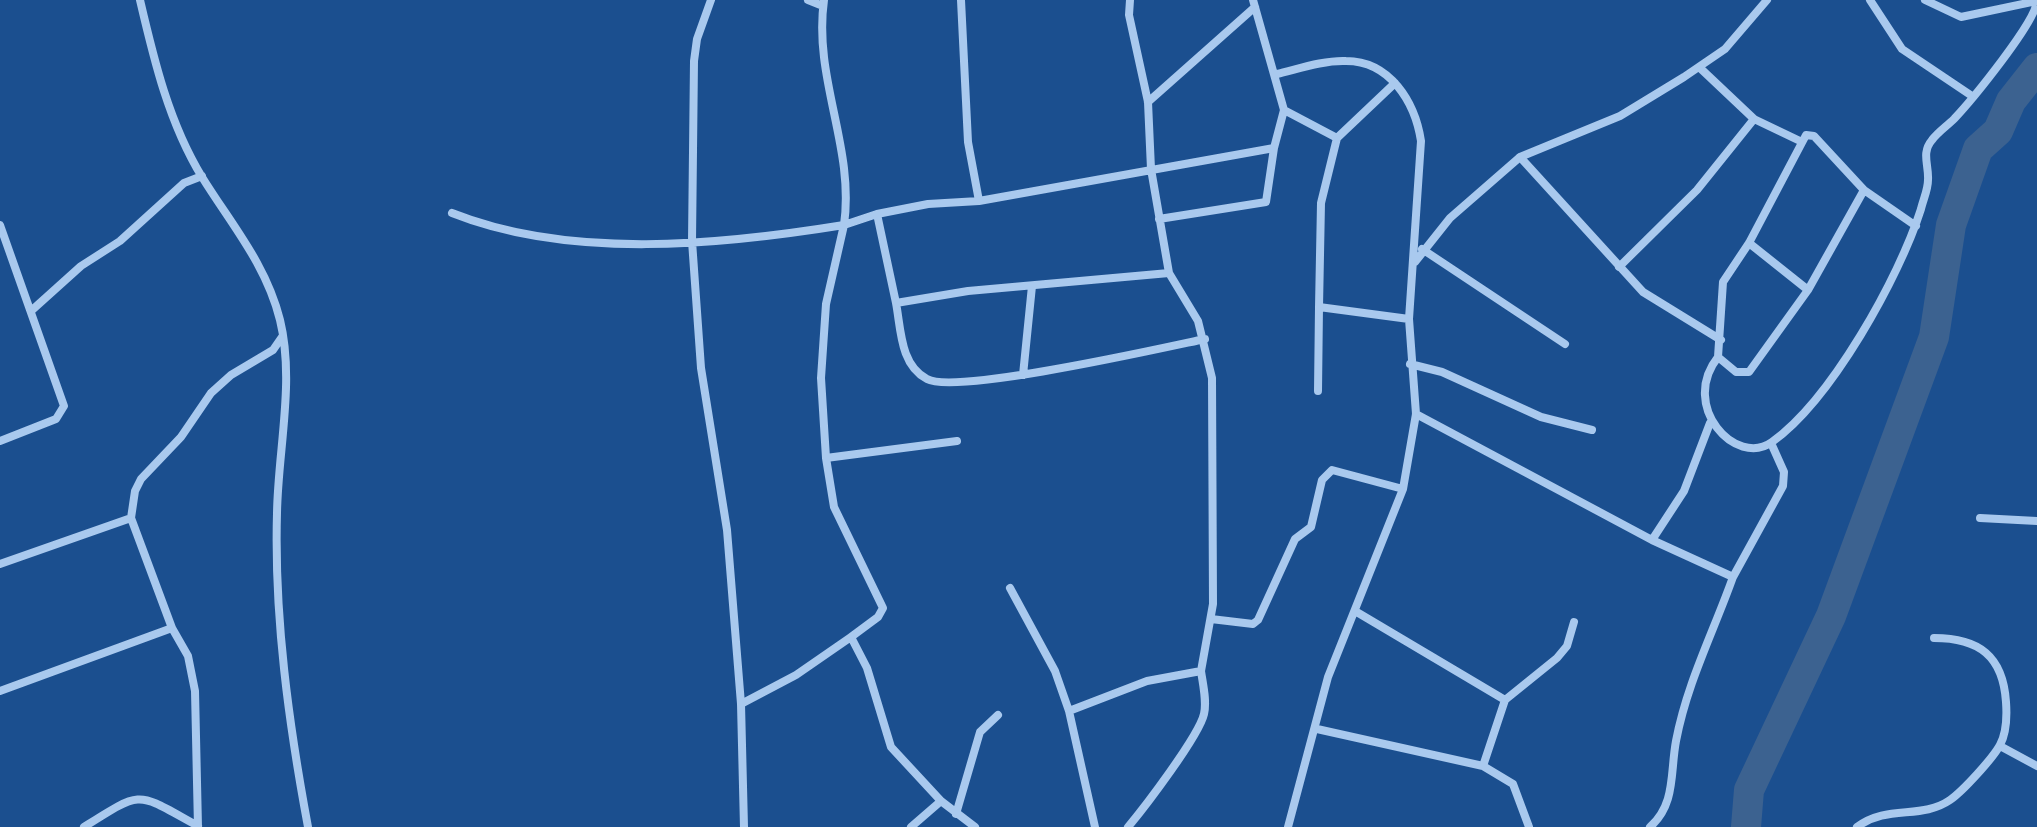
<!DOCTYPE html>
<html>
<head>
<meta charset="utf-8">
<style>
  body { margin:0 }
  canvas { display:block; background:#1b4f8f }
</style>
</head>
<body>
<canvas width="2037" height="827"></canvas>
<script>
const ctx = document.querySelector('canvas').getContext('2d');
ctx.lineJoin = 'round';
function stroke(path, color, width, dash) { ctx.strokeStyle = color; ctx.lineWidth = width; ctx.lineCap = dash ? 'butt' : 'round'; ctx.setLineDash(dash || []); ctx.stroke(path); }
stroke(new Path2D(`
  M1746,827L1749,790L1831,616L1934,337L1951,225L1978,149L1998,131L2011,101L2037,68`), '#3c6290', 30);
stroke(new Path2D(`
  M140,0C154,60 169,123 202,177C231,224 266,264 280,320C295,381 278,450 277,513C274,617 289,725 308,827
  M711,0L697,39L694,61L692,241L701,368L727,530L741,704
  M808,0L823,6
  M824,0C813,79 855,147 844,225L877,214
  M961,0L968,142L979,201L928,204L877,214L896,303L968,291L1169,273
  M1870,0L1902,49L1972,96
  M1925,0L1961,17L2037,1
  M1699,67L1754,119L1800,141
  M1277,74C1298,69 1324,60 1346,61C1390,61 1415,102 1421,141L1409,319L1416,414L1403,489L1328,677L1288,827
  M1148,102L1255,7
  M1284,110L1337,138L1321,203L1319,307L1409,319
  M1337,138L1395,83
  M1520,157L1620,116L1684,77L1725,49L1767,0
  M979,201L1274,148L1284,110L1253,0
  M452,213C570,260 721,245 844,225L826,304L821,378L826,458
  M1159,219L1266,202L1274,148
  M0,225L64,406L56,419L0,441
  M1749,243L1808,290L1864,190
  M1422,249L1565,344
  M1415,262L1450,218L1520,157L1643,292L1721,340
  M1619,267L1697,190L1754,119
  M1808,290L1749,372H1736L1718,357L1723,282L1749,243L1806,135L1814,136L1864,190L1916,226
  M896,303C901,329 900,365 927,379C955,395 1162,348 1205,339
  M31,311L81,266L120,241L184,183L202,176
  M1718,357C1679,406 1736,468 1772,442C1831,400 1899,278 1921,209C1923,200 1928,190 1928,180C1929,165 1921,153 1932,140C1938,132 1947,126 1954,119C1971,101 2036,22 2037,1
  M1410,364L1442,372L1541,417L1592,430
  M1023,375L1032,286
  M1318,391L1319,307
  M1416,414L1652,540L1733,577C1713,633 1687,683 1676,741C1670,773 1676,804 1650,827
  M957,441L826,458L834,507L883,608L878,617L851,637L867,668L891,747L941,801L975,827
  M1980,518L2037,521
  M1652,540L1684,491L1710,423
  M0,564L131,518
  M1733,577L1783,486L1784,472L1771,443
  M1010,588L1055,671L1069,711
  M1355,611L1505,700
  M1211,619L1253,624L1258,620L1295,539L1311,527L1322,480L1332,470L1403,489
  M0,691L172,628
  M1317,729L1483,766L1505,700L1557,658L1567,646L1574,622
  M2000,746L2037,766
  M1483,766L1513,784L1529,827
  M956,814L980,732L998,715
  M84,827C144,789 136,792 198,826
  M198,827L195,691L188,656L172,628L131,518L135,491L141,479L181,437L211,393L231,375L273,350L282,337
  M744,827L741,704L796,675L851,637
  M911,827L941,801
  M1095,827L1069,711L1147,681L1201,671L1213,604L1212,378L1198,321L1169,273L1151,169L1148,102L1129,15L1130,0
  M1128,827C1144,808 1199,736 1204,714C1207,701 1203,685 1201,671
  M1857,827C1888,804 1921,820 1950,800C1963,791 1993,758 2000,745C2007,732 2007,716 2006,702C2003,656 1979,638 1934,638`), '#a9c9ee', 8);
</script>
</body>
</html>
